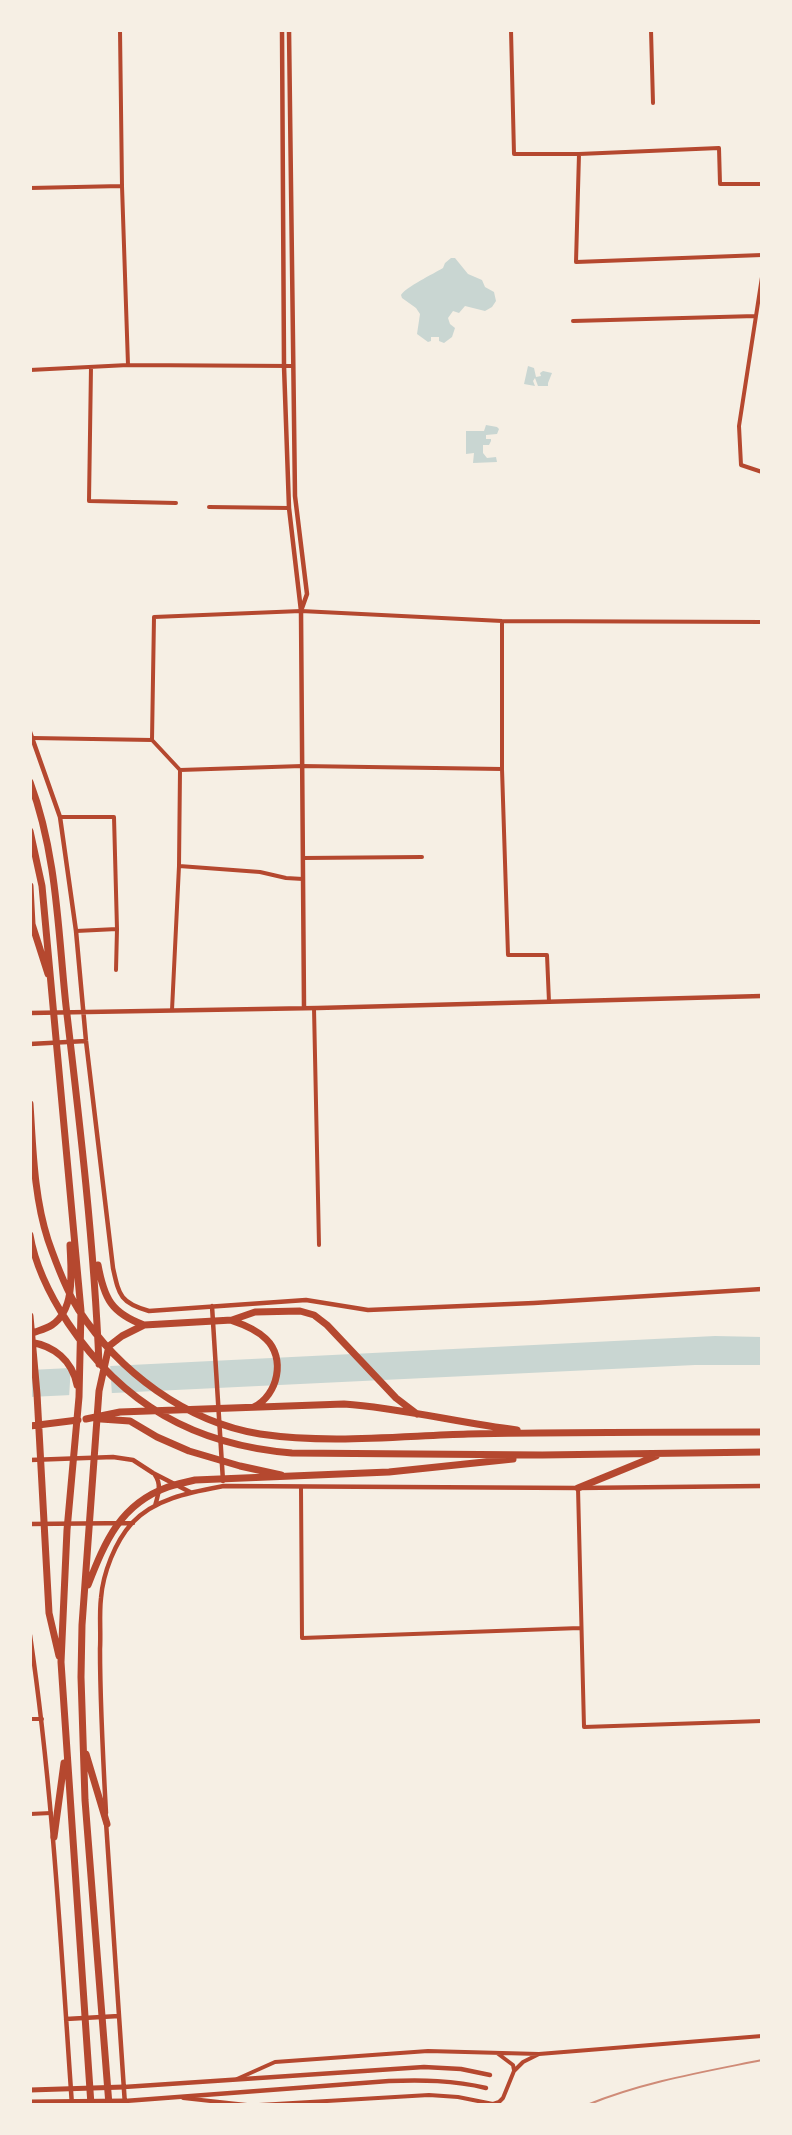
<!DOCTYPE html>
<html>
<head>
<meta charset="utf-8">
<style>
  body { margin:0 }
  #map { position:relative; width:792px; height:2135px; overflow:hidden; background:#f6efe4; font-family:Cabin,sans-serif }
  canvas { display:block }
  .frame { position:absolute; inset:0; border:32px solid #f6efe4; pointer-events:none }
</style>
</head>
<body>
<div id="map">
<canvas width="792" height="2135"></canvas>
<div class="frame"></div>
</div>
<script>
const ctx = document.querySelector('canvas').getContext('2d');
ctx.lineJoin = 'round';
function paint(path, color) { ctx.fillStyle = color; ctx.fill(path, 'evenodd'); }
function stroke(path, color, width, dash) { ctx.strokeStyle = color; ctx.lineWidth = width; ctx.lineCap = dash ? 'butt' : 'round'; ctx.setLineDash(dash || []); ctx.stroke(path); }
paint(new Path2D(`
  M451,258H455L468,274L482,280L485,287L494,292L496,301L492,307L485,311L465,306L459,313L453,311L448,318L450,324L455,328L452,337L444,343L439,341V337H431V341L428,342L417,334L420,314L416,308L402,298L401,295C406,287 433,274 443,268L445,263Z
  M528,366L534,368L536,377L541,376L540,373L543,371L552,373L548,383V386H538L535,378L533,381L535,386L524,384Z
  M486,425L497,427L499,429L497,434L486,435V439H491V441L489,445H483V453L487,458L496,457L497,462L473,463L474,453L466,454V431H484Z
  M715,1336L762,1337V1365H695L30,1397V1370Z`), '#c9d6d2');
paint(new Path2D(`
  M110,1363L112,1396L69,1398L71,1365Z`), '#f6efe4');
stroke(new Path2D(`
  M120,30L122,186L128,365
  M511,30L514,154H579L719,148L720,184H762
  M651,30L653,103
  M579,154L576,262L762,255
  M30,188L122,186
  M762,277L739,426L741,465L762,472
  M573,321L756,316
  M91,367L89,501L176,503
  M30,370L128,365L292,366
  M209,507L289,508
  M502,621V769L508,955H547L549,1002
  M33,738L152,740
  M180,770L302,766L502,769
  M60,817H114L117,929L116,970
  M303,858L422,857
  M179,866L260,872L286,878L303,879
  M76,931L117,929
  M314,1008L319,1245
  M172,1010L179,866L180,770L152,740L154,617L301,611L502,621L762,622
  M301,1488L302,1638L580,1628
  M578,1488L584,1727L762,1721
  M30,1719H42
  M30,1814L51,1813
  M497,2053L513,2065L514,2070
  M237,2079L275,2062L428,2051L539,2054L762,2036
  M183,2098L247,2105
  M259,2105L429,2095L458,2097L493,2104L499,2102L503,2098L514,2071L523,2062L539,2054`), '#b5482f', 4);
stroke(new Path2D(`
  M282,30L284,366L289,508L301,611L304,1008
  M289,30L295,496L307,594L302,608
  M30,732L60,817L76,931L86,1041L113,1268C119,1295 120,1303 149,1311L306,1300L368,1310L534,1303L762,1289
  M30,1013L318,1008L762,996
  M30,1044L86,1041
  M212,1306L223,1481
  M30,1460L113,1457L133,1460L153,1473L190,1492
  M155,1475C162,1485 158,1495 155,1506
  M30,1524L133,1523
  M30,1635C53,1791 61,1948 72,2105
  M106,1813C103,1758 100,1704 100,1649C101,1632 99,1615 101,1598C103,1573 115,1542 132,1523C155,1498 192,1492 224,1486L578,1488L762,1486
  M106,1822L125,2105
  M66,2019L119,2016
  M124,2087L424,2067L461,2069L490,2075
  M125,2101L389,2081C422,2080 453,2080 486,2088`), '#b5482f', 4.5);
stroke(new Path2D(`
  M30,2090L124,2087
  M30,2102L125,2101`), '#b5482f', 5);
stroke(new Path2D(`
  M30,782C57,854 58,931 66,1006C80,1125 94,1244 99,1364
  M30,831L42,886L81,1311L79,1397L67,1530L61,1662L91,2105
  M30,886L32,924L48,974
  M30,1104C33,1149 34,1197 48,1240C56,1263 65,1288 78,1309C119,1372 186,1422 260,1434C328,1444 400,1436 468,1434C566,1432 664,1432 762,1432
  M30,1235C35,1265 51,1297 68,1323C123,1405 195,1445 292,1453L542,1455L762,1452
  M98,1265C104,1298 111,1313 144,1325
  M30,1316L37,1394L49,1613L59,1656
  M233,1321C245,1325 257,1330 266,1339C286,1358 278,1395 254,1407
  M30,1334C37,1331 46,1329 52,1325C76,1309 71,1270 70,1245
  M30,1342C54,1346 72,1360 77,1385
  M86,1419L120,1412L344,1404C402,1408 459,1423 517,1430
  M101,1419L130,1421L157,1437L189,1451L240,1466L281,1475
  M30,1426L78,1420
  M578,1488L656,1456
  M88,1585C105,1542 120,1504 168,1487C177,1484 186,1482 195,1480L389,1472L513,1459
  M86,1754L107,1824
  M54,1837L64,1763
  M109,2105L85,1800L81,1677L82,1625L99,1391L109,1346L122,1336L144,1325L232,1320L255,1312L300,1311L314,1315L327,1325L396,1398L417,1414`), '#b5482f', 7);
stroke(new Path2D(`
  M587,2105C643,2082 703,2072 762,2060`), '#cf8b77', 2);
</script>
</body>
</html>
